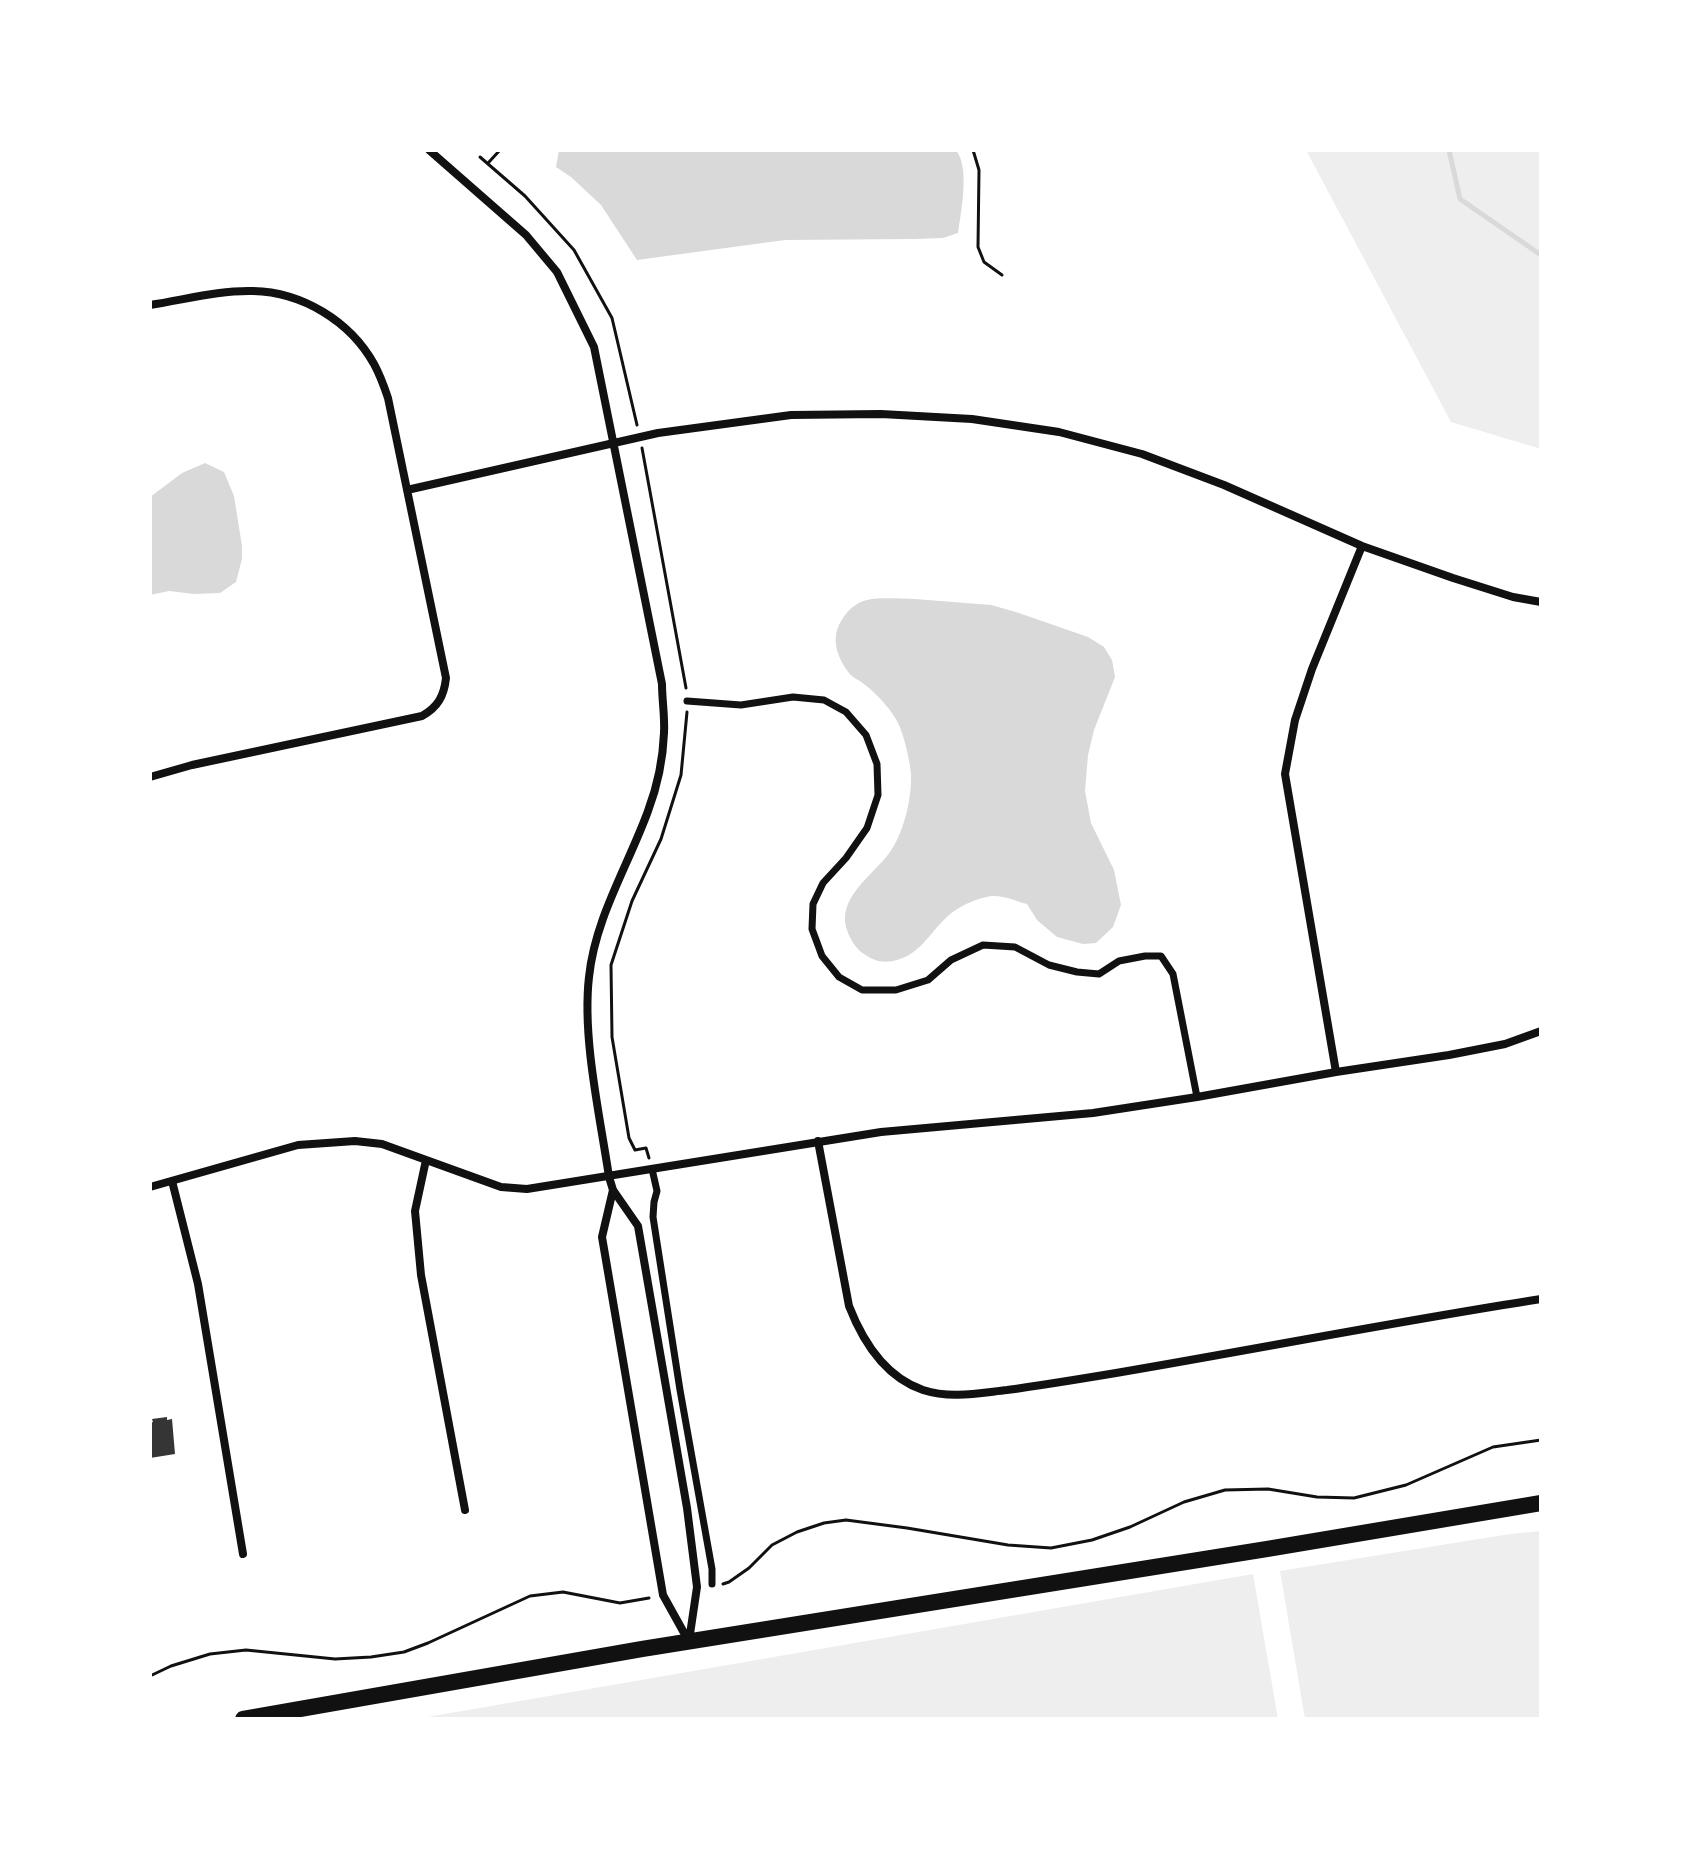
<!DOCTYPE html>
<html>
<head>
<meta charset="utf-8">
<style>
  body { margin:0 }
  #map { position:relative; width:1691px; height:1869px; overflow:hidden; background:#fff; font-family:"Alegreya Sans",sans-serif }
  canvas { display:block }
  .frame { position:absolute; inset:0; border:152px solid #fff; pointer-events:none }
</style>
</head>
<body>
<div id="map">
<canvas width="1691" height="1869"></canvas>
<div class="frame"></div>
</div>
<script>
const ctx = document.querySelector('canvas').getContext('2d');
ctx.lineJoin = 'round';
function paint(path, color) { ctx.fillStyle = color; ctx.fill(path, 'evenodd'); }
function stroke(path, color, width, dash) { ctx.strokeStyle = color; ctx.lineWidth = width; ctx.lineCap = dash ? 'butt' : 'round'; ctx.setLineDash(dash || []); ctx.stroke(path); }
paint(new Path2D(`
  M1306,150H1541V449L1451,422Z
  M1541,1531V1719H1305L1280,1571L1510,1534Z
  M1253,1574L1278,1719H416Z`), '#eee');
paint(new Path2D(`
  M559,150H956C970,168 961,211 958,233L943,238L913,239L785,240L637,260L601,205L571,177L556,167Z
  M205,463L224,472L234,496L242,546V559L236,582L220,593L194,594L169,591L150,595V497L182,473Z
  M915,599L991,605L1016,612L1088,637L1104,647L1112,660L1115,677L1094,730L1088,755L1085,791L1091,823L1114,870L1121,905L1113,927L1096,943L1083,944L1057,937L1037,920L1027,904C1016,901 1003,895 992,896C977,898 959,906 948,916C928,934 921,955 893,961C882,963 874,961 864,954C856,949 850,939 847,930C836,896 877,873 892,849C905,828 912,797 911,773C910,761 904,736 899,725C892,710 877,694 864,684C859,680 853,678 849,673C836,656 830,636 843,618C848,610 857,602 867,600C882,597 900,599 915,599Z`), '#d9d9d9');
stroke(new Path2D(`
  M1449,150L1460,199L1541,255`), '#d9d9d9', 5);
paint(new Path2D(`
  M167,1417V1420L172,1419L175,1454L150,1458V1423L153,1422L152,1419Z`), '#353535');
stroke(new Path2D(`
  M973,150L979,170L978,247L984,262L1002,275
  M480,157L525,196L574,250L612,318L637,425
  M489,162L500,150
  M642,448L686,688
  M649,1158L646,1148L635,1150L629,1138L612,1037L611,965L632,901L661,839L681,775L687,712
  M723,1584L729,1582L749,1568L772,1545L797,1532L824,1523L846,1520L907,1528L1008,1545L1051,1548L1092,1540L1130,1527L1184,1502L1225,1490L1268,1489L1317,1497L1354,1498L1406,1485L1493,1447L1541,1440
  M150,1676L171,1666L210,1654L246,1650L335,1659L371,1657L404,1652L428,1643L530,1596L563,1592L620,1603L649,1598`), '#111', 3);
stroke(new Path2D(`
  M687,701L741,705L793,697L824,700L846,712L866,735L877,764L878,795L867,828L846,858L823,883L813,904L812,929L822,956L839,977L862,990H896L928,980L951,960L983,945L1015,947L1049,965L1077,972L1099,974L1119,961L1145,956H1161L1173,974L1197,1097
  M652,1169L657,1191L654,1202L653,1217L680,1390L712,1569V1584`), '#111', 7);
stroke(new Path2D(`
  M429,150L526,235L557,272L594,347L662,684C662,700 665,717 664,733C663,759 657,787 648,811C628,866 595,918 589,977C582,1038 600,1116 609,1177L613,1190L638,1226L687,1508L697,1587L689,1641
  M150,305C184,300 219,290 253,291C302,292 350,321 374,364C380,375 384,386 388,398L446,678C444,696 438,707 422,716L192,765L150,777
  M407,490L658,433L791,415L881,414L972,419L1059,432L1142,454L1224,485L1362,546L1453,578L1513,597L1541,602
  M1336,1072L1285,774L1295,720L1312,669L1362,546
  M818,1141L849,1306C863,1342 885,1377 923,1390C951,1399 979,1393 1007,1390C1044,1385 1080,1379 1116,1373C1257,1349 1399,1321 1541,1299
  M426,1160L415,1211L421,1275L465,1510
  M172,1181L198,1284L243,1554
  M150,1187L298,1145L355,1141L382,1144L501,1187L527,1189L881,1132L1093,1113L1197,1097L1336,1072L1449,1055L1505,1044L1541,1031
  M613,1190L602,1237L663,1595L688,1640`), '#111', 8);
stroke(new Path2D(`
  M243,1719L642,1649L1267,1549L1541,1503`), '#111', 16);
</script>
</body>
</html>
